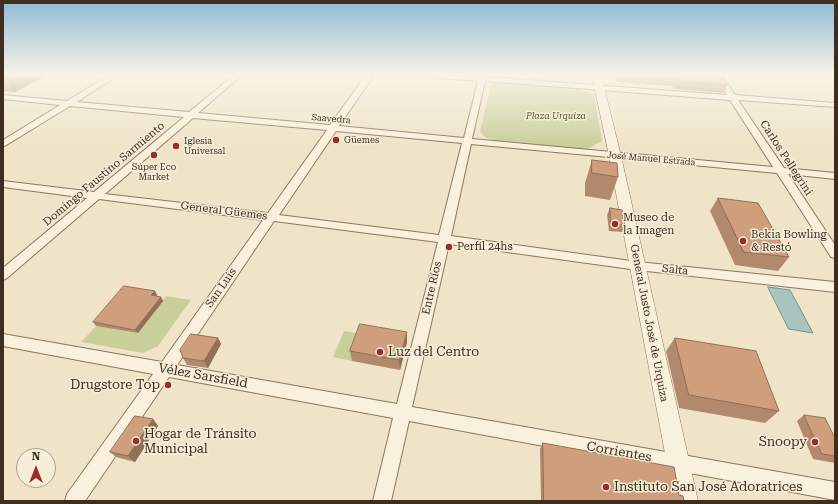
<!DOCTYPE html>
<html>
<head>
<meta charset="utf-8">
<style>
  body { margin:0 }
  #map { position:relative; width:838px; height:504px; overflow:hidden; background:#f0e4c8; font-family:"Roboto Serif",serif }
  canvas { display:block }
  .frame { position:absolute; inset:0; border:4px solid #3d2e20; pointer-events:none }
  .north { position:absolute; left:16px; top:448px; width:40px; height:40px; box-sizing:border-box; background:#f7eed8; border:1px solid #ada18e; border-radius:50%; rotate:0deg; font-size:11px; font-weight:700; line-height:16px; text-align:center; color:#3d2e20 }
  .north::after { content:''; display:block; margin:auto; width:14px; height:18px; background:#9e2a2b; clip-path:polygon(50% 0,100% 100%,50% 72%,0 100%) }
</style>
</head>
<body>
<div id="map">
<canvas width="838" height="504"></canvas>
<div class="frame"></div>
<div class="north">N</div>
</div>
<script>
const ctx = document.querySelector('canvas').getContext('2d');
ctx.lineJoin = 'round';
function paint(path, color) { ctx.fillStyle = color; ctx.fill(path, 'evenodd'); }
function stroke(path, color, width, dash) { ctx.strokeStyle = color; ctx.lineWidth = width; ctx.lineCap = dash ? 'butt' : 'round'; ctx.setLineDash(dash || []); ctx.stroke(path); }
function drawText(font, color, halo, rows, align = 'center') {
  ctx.font = font + ' "Roboto Serif",serif'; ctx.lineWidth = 3; ctx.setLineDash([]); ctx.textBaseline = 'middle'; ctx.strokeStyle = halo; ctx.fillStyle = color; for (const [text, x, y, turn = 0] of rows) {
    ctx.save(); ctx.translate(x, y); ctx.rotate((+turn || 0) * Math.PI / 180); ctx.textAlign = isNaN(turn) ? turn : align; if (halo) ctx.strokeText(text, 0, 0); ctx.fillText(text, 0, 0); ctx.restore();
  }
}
paint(new Path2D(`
  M495,82L575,88L594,94L602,141L587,149L496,141L485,137L480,132L491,84Z
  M166,296L191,300L158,346L143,353L81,342L96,326L138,333Z
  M344,331L362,334L352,361L333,357Z`), '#c9cf9b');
const water = new Path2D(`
  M768,287L790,290L813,333L789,329Z`);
paint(water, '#a9c4bc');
stroke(water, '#6f938a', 1);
const minor = new Path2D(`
  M109,75H118L77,102L189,112L234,75H242L198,113L330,125L366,75H374L339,126L464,138L478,81L429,77L425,75L479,77V75H487L486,77L727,95L714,75H722L735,95L835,103V107L738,100L784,168L835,173V179L788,174L835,245V258L831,257L777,173L471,144L451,236L638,262L835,282V292L638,270L449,244L412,407L835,482V500L409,421L391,501H373L393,418L169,377L85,501H65L67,494L153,374L3,346V334L162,362L263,220L99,199L7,278L3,280V268L87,198L3,187V181L94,192L184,117L70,106L3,147V140L60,105L3,99V95L67,101ZM485,81L730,100L773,167L472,139ZM193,118L327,130L268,213L105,194ZM336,131L462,143L439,235L279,215ZM274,221L438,242L397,404L177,365Z`);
const tertiary = new Path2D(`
  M592,75H601L621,156L698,501H674L609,156Z`);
stroke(minor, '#8d765c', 2);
stroke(tertiary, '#8d765c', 1);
paint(minor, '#faf1dc');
paint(tertiary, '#faf1dc');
paint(new Path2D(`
  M3,75H48L14,92L3,91Z
  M615,75H721L728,85L724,93L674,89L672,86L617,82Z
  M592,160L618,177L610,200L585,196V183Z
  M718,198L789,257L778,271L735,265L710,211Z
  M610,208L625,225L622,232L609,231L607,215Z
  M155,291L157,295L156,296L161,297L163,301L138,333L96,326L93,322Z
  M218,338L221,344L208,368L187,365L183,358Z
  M675,338L779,411L765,423L679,408L666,351Z
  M407,342L400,370L352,361L350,351Z
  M804,415L835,438V463L813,459L797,421Z
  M153,419L158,426L135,462L116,457L110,452Z
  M543,443L679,495L684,501H541L540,449Z`), '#b2896c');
paint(new Path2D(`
  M19,75H48L14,92L7,81Z
  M155,291L157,295L153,299L151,295Z
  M161,297L163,301L138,333L135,330Z
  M407,332V342L400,370L399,360Z
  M218,338L221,344L208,368L204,361Z
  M153,419L158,426L135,462L128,456Z`), '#916f58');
const building = new Path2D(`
  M3,75H19L7,81L3,80Z
  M641,75H721L728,85L677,81L676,78Z
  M592,160L617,163L618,177L592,173Z
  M718,198L758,203L789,257L744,252Z
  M610,208L622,210L625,225L611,224Z
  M124,286L155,291L151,295L161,297L135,330L93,322Z
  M360,324L407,332L399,360L350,351Z
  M191,334L218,338L204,361L183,358L180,350Z
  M675,338L756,351L779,411L689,395Z
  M804,415L825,418L835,438V456L822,454Z
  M135,416L153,419L128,456L110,452Z
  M543,443L674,467L679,495L683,496L684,501H544Z`);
paint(building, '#cf9f7d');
stroke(building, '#916f58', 1);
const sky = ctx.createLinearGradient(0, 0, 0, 146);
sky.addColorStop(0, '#8fbad6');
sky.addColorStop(0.51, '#f8f3e6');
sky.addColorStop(1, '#f8f3e600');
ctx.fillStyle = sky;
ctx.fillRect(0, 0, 838, 146);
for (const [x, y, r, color] of [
  [336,140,4,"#9e2a2b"],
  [176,146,4,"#9e2a2b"],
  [154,155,4,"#9e2a2b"],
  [615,224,4,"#9e2a2b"],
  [743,241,4,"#9e2a2b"],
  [449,247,4,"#9e2a2b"],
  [380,352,4,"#9e2a2b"],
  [168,385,4,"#9e2a2b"],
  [136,441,4,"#9e2a2b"],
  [815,442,4,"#9e2a2b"],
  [606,487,4,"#9e2a2b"]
]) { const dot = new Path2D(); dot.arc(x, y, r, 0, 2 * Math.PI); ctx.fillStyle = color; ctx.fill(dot); stroke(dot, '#f7eed8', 1.5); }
drawText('italic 9px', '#4d5a26', '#f7eed8', [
  ["Plaza Urquiza",556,116]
]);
drawText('9px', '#3d2e20', '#f7eed8', [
  ["Saavedra",331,119,5],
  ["José Manuel Estrada",651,159,5]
]);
drawText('9px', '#3d2e20', '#f7eed8', [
  ["Güemes",344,140],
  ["Iglesia",184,141],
  ["Universal",184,151],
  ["Súper Eco",154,167,"center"],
  ["Market",154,177,"center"]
], 'left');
drawText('11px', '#3d2e20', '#f7eed8', [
  ["Carlos Pellegrini",786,158,57],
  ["Domingo Faustino Sarmiento",104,174,-40],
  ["General Güemes",224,211,7],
  ["Salta",675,270,6],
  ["San Luis",221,288,-55],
  ["Entre Ríos",432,288,-77],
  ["General Justo José de Urquiza",649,323,79]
]);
drawText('11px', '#3d2e20', '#f7eed8', [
  ["Museo de",623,218],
  ["la Imagen",623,231],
  ["Bekia Bowling",751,235],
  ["& Restó",751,248],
  ["Perfil 24hs",457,247]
], 'left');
drawText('13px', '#3d2e20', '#f7eed8', [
  ["Luz del Centro",388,352],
  ["Drugstore Top",160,385,"right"],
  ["Hogar de Tránsito",144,434],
  ["Municipal",144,449],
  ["Snoopy",807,442,"right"],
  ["Instituto San José Adoratrices",614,487]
], 'left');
drawText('13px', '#3d2e20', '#f7eed8', [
  ["Vélez Sarsfield",203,376,10],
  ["Corrientes",619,452,10]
]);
</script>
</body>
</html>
